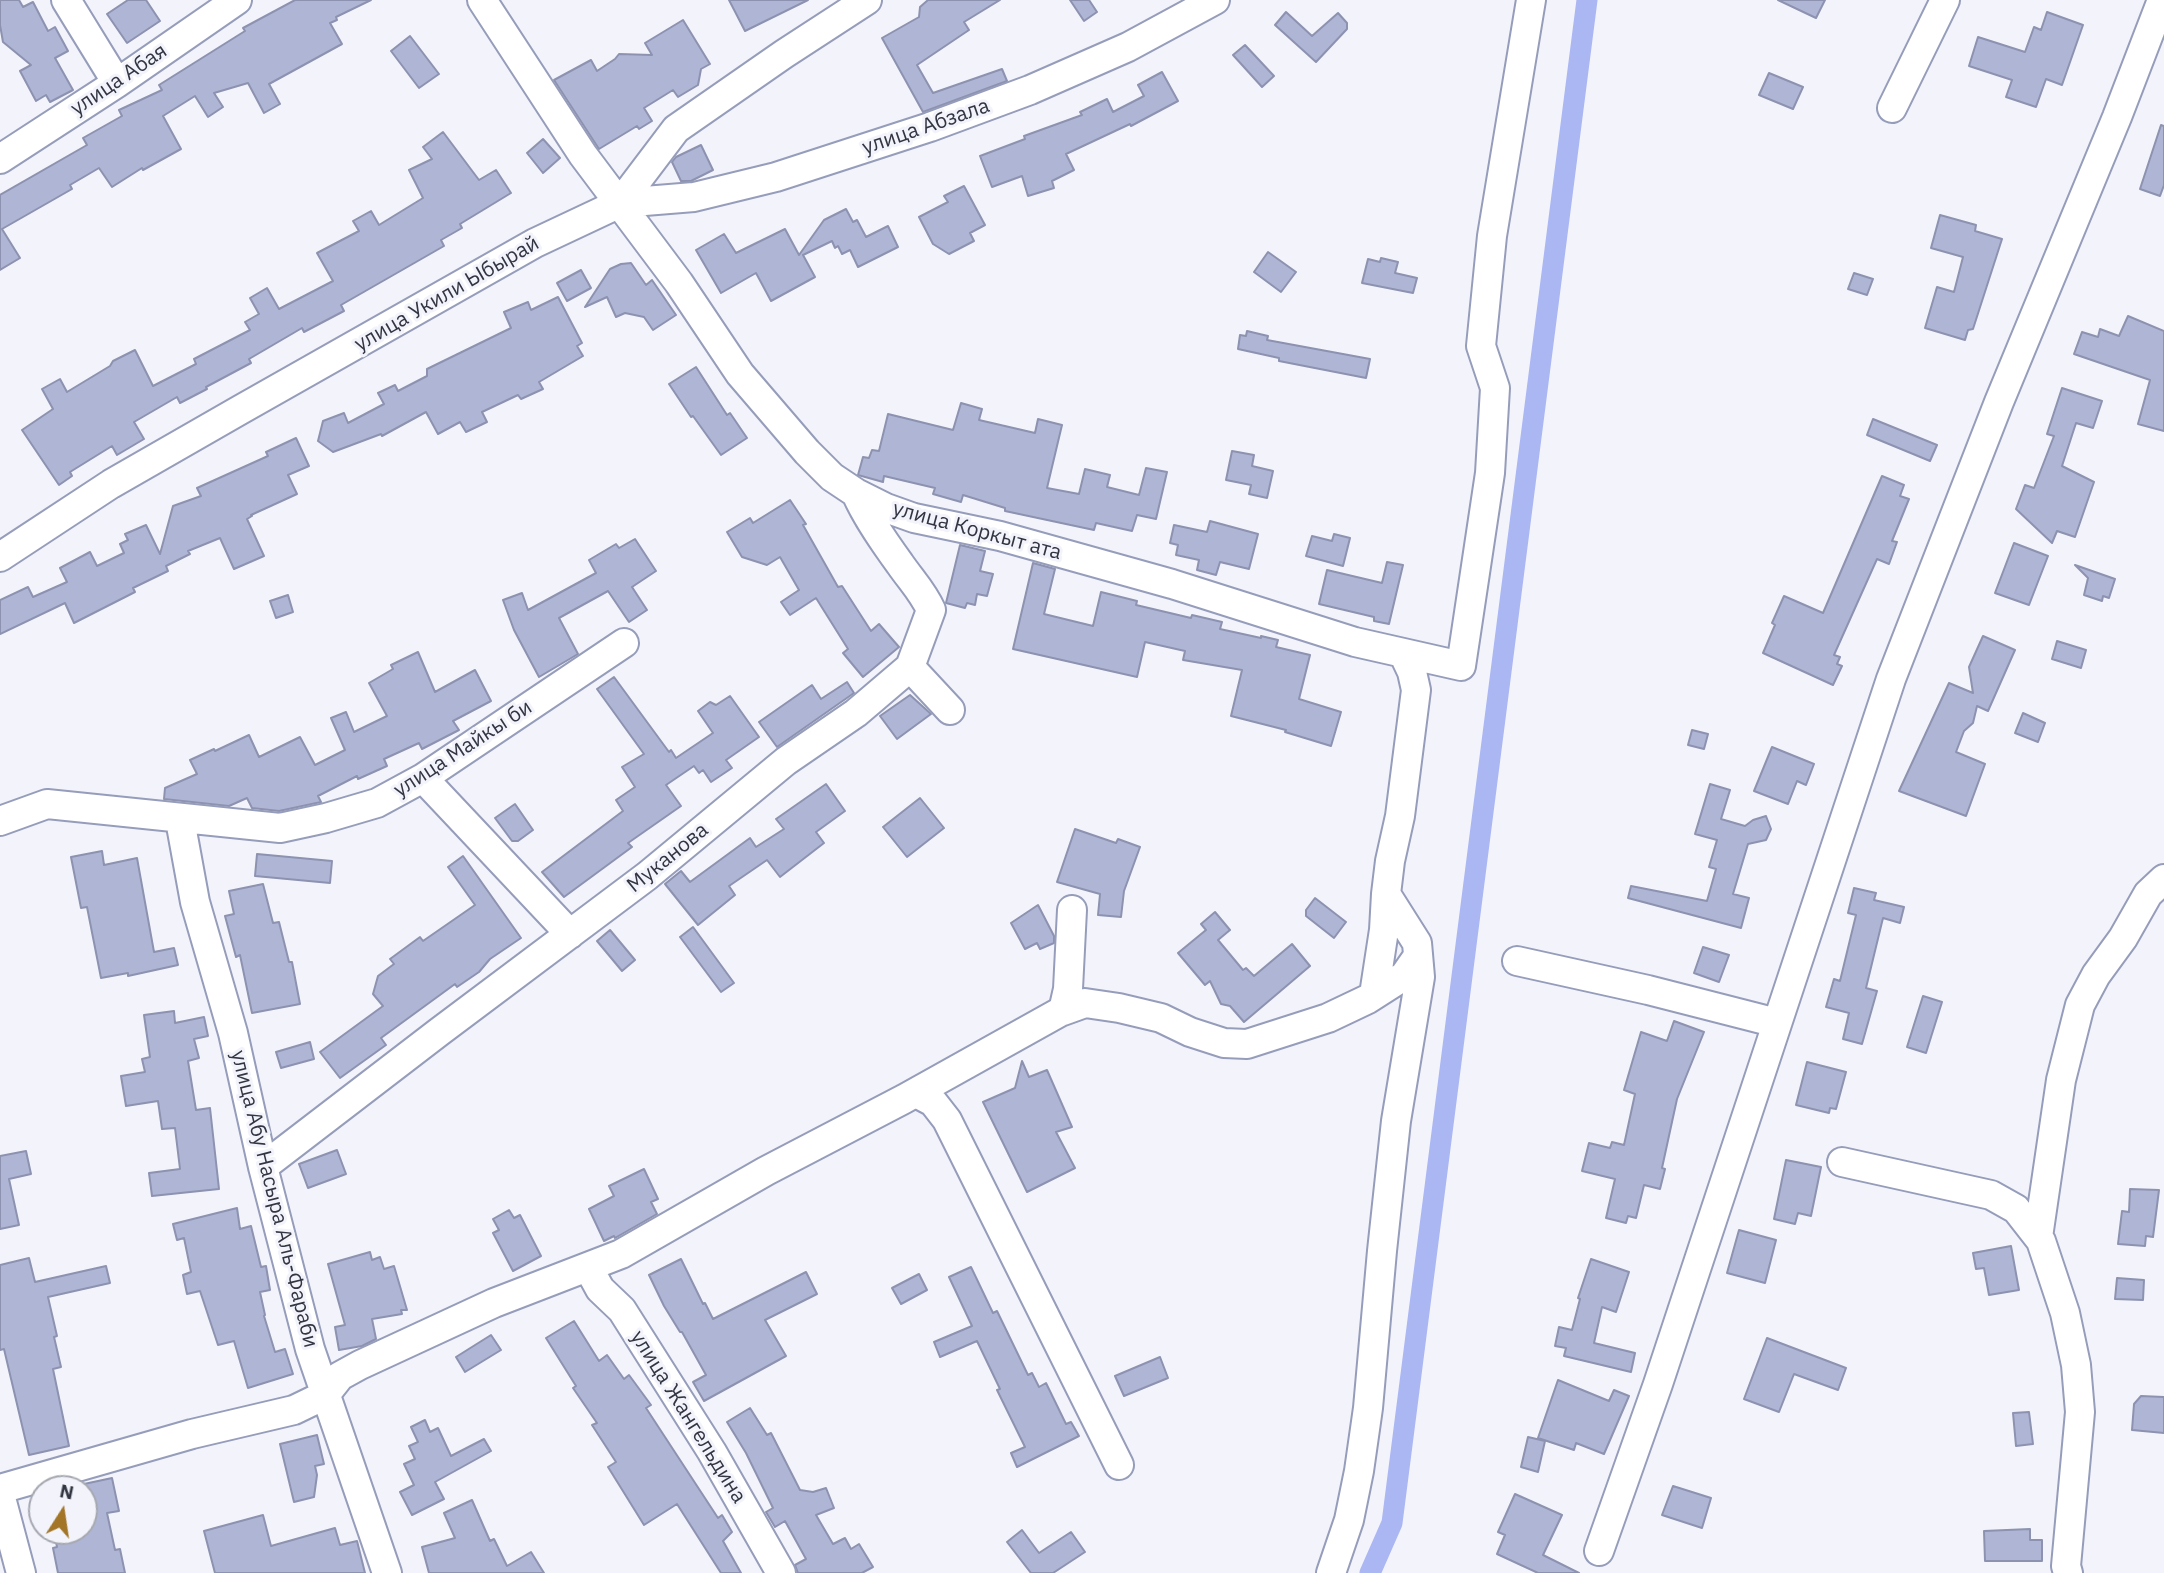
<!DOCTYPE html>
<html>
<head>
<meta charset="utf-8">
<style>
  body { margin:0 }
  #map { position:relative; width:2164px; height:1573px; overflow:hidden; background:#f3f4fb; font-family:"IBM Plex Sans",sans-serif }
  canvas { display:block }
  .north { position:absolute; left:28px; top:1475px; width:70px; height:70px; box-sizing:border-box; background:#f3f4fb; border:2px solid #a6a8b1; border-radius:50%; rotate:12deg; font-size:19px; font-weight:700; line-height:28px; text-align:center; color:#333642 }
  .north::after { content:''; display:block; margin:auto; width:24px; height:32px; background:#a27527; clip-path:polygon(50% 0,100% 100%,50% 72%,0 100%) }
</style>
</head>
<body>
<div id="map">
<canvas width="2164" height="1573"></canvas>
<div class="north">N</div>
</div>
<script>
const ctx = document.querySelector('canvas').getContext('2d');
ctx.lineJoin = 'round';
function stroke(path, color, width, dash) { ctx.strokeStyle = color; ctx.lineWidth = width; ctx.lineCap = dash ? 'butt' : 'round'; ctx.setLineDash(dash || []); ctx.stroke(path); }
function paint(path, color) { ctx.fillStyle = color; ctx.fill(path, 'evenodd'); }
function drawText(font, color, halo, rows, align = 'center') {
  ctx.font = font + ' "IBM Plex Sans",sans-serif'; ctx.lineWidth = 6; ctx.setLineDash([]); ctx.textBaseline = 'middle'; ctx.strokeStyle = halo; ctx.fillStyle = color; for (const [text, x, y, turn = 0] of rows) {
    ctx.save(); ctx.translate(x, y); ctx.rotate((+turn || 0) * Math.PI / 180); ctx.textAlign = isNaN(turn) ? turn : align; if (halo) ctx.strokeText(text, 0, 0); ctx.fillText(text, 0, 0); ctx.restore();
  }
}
stroke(new Path2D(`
  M1370,1573L1392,1523L1587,0`), '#abb7f3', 21);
const building = new Path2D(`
  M0,0H19L23,7L33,2L48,31L55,27L68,51L55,58L73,90L50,102L46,95L36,101L20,71L31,65L3,42L0,25Z
  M128,0H146L160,21L127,43L107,14Z
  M295,0H371L336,17L337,20L330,23L342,44L269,84L280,104L264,113L248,83L214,93L223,107L208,117L195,96L163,116L181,149L143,170L142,168L112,187L99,168L70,185L72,189L2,229L20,258L0,270V195L87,145L83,138L122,116L119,110L162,90L159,85L245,31L243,28Z
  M729,0H808L745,31Z
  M928,0H1000L964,22L969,30L917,65L933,93L1002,69L1007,81L923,112L882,38L919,17L920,7Z
  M1070,0H1089L1097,12L1084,21Z
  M1778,0H1825L1816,18Z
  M1286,12L1312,36L1338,13L1347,23V29L1316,62L1275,25Z
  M2047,12L2083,25L2062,85L2046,79L2036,107L2006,97L2012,80L1969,66L1978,37L2025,52L2034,27L2041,30Z
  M683,20L710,64L701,69L698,85L678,97L673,90L644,108L652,121L639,129L637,126L599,149L554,80L591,60L597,71L615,59L619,54L652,55L645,43Z
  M410,36L439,74L419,88L391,51Z
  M1245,45L1274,76L1262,87L1233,55Z
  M1162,72L1178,101L1131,126L1130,124L1066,154L1074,170L1052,181L1054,188L1028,196L1022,176L992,187L980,156L1025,139L1024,136L1082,115L1080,112L1107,99L1113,112L1144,96L1138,85Z
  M1769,73L1803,87L1793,109L1759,95Z
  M2161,125L2164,126V185L2160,196L2140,189Z
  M443,132L479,180L496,170L511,193L460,224L462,228L441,240L444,246L341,305L344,311L304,332L302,328L249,359L251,363L206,387L207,389L180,403L177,397L134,422L144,439L117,455L112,446L70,472L72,476L59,485L22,430L53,409L42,389L60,379L67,392L110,366L113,361L135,350L153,386L196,364L194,359L250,330L245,322L259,314L250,298L267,288L279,309L333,281L317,253L359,231L353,221L371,211L379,225L423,198L409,170L432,159L423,147Z
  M543,139L560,158L543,173L527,153Z
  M701,145L713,170L691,181H681L672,162L676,157Z
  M964,186L985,225L970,233L974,241L949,254L933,244L919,217L948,202L944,196Z
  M846,209L853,222L857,220L866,237L888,226L898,247L858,267L850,250L842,254L838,246L835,248L832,241L803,255L815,277L771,301L756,273L721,293L696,250L724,234L736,253L785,229L799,255L824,220Z
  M1940,215L1976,225L1975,231L2002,239L1973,329L1968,330L1965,340L1925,328L1937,287L1954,292L1963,257L1931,248Z
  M1268,252L1296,272L1281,292L1254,272Z
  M1381,258L1398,262L1395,273L1417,278L1413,293L1362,283L1368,259L1380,262Z
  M631,263L646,285L652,280L676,315L653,330L644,317L625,313L616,317L607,297L585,307L610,269L621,264Z
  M581,270L591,288L567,301L557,283Z
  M1854,273L1873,279L1867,295L1848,289Z
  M558,297L582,343L577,346L583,356L539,382L543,389L521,399L518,395L482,412L487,422L466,432L460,422L438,434L426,412L382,436L381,434L333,452L318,441L323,421L344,413L348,423L384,404L378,393L395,385L398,391L427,376V369L511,328L504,312L528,302L531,310Z
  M2128,316L2164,331V431L2138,424L2150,380L2074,354L2082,332L2098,337L2100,329L2119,336Z
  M1247,331L1268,336L1267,340L1370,359L1366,378L1279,361V358L1238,349L1240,335L1246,336Z
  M696,367L727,415L730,413L747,438L721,455L693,416L691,417L669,384Z
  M2062,388L2102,401L2093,428L2076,423L2062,466L2094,482L2075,537L2057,531L2052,543L2016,509L2025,485L2034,488L2054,436L2047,434Z
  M961,403L982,409L979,420L1035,433L1038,419L1062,425L1047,488L1079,494L1085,469L1110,475L1107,487L1139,495L1146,468L1167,472L1156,519L1137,515L1132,531L1096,523L1094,530L1005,511V508L963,495L961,502L933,494L935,488L884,476L883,482L858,475L863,457L869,458L872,450L879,451L888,414L953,430Z
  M1873,419L1937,445L1930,461L1867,435Z
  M296,438L309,466L288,475L297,494L251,515L252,516L247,519L264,556L234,569L220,538L188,551L190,554L166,566L168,571L133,588L135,592L74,623L65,603L0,634V600L28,587L33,597L67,582L60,568L90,552L97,566L124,553L120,544L128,540L125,534L146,525L160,554L173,506L201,496L197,488L268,456L266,452Z
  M1232,451L1254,455L1252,466L1273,471L1267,498L1249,494L1251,485L1226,480Z
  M1882,476L1904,485L1900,496L1909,499L1892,541L1897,542L1889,564L1877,559L1834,655L1840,657L1837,664L1842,666L1833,685L1763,653L1775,625L1772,623L1784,596L1823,613Z
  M790,500L806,524L803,525L838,587L842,586L871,631L879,624L899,647L863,677L843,653L848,649L816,598L790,615L781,602L799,590L780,557L767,565L742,557L727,532L750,518L753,523Z
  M1210,521L1258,534L1249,569L1220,562L1216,575L1197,570L1199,560L1176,555L1178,545L1170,543L1174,525L1207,532Z
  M1334,534L1350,538L1343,566L1306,556L1312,536L1332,541Z
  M635,539L656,571L632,587L647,610L629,622L608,591L559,618L578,654L539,677L514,630L503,600L522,593L528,610L596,573L589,560L616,544L619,548Z
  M2014,543L2048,556L2029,605L1995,593Z
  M960,545L985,551L980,571L993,574L987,596L977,594L975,605L967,603L965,608L946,603Z
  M1387,562L1403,565L1389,624L1374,621V617L1319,604L1327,570L1382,583Z
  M1033,563L1055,569L1044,614L1093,626L1101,592L1137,601L1136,605L1191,618L1192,615L1222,622L1220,629L1261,638V636L1278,640L1276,647L1310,655L1299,699L1341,712L1331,746L1285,732L1286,730L1231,716L1242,670L1183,660L1185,651L1145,642L1137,677L1013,649Z
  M2075,565L2115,579L2109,598L2103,596L2102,601L2084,595L2088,578Z
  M288,595L293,612L276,618L270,601Z
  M1983,636L2015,650L1988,711L1977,706L1973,723L1964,731L1956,752L1985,764L1966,816L1899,791L1949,683L1973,693L1969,667Z
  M2057,641L2086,650L2081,668L2052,659Z
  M418,652L435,692L475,670L491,701L453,721L459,730L422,749L419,743L384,759L387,766L358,779L357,776L318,796L321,802L279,811L252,808L247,798L229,806L164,799L165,788L197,774L190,760L214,749L215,751L249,735L259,757L300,737L315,765L345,750L331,718L346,712L354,732L387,716L369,683L393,669L391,665Z
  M614,677L669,752L671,750L676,758L713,733L698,711L710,702L716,705L730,696L759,737L726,760L732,768L711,782L703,770L699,773L694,766L666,785L681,806L628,843L632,847L564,897L542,872L623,811L616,800L635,787L622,767L644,754L597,689Z
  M847,682L854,693L777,747L759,722L812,685L821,699Z
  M910,695L931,714L897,739L880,716Z
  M2023,713L2045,723L2038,742L2015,733Z
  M1692,730L1708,734L1704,749L1688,745Z
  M1772,747L1814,764L1806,785L1797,781L1788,804L1754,791Z
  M826,784L845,811L816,832L824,843L780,877L767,860L729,886L735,895L698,925L665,884L681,871L690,882L750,838L756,847L784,829L776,819Z
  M1710,784L1730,790L1721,819L1745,826L1753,820L1766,816L1771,829L1766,840L1748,844L1733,894L1749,898L1741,928L1628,898L1631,886L1707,901L1716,869L1709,867L1717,840L1695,834Z
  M920,798L944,828L907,857L883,827Z
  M515,804L533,830L518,841H512L495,818Z
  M1075,829L1116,843L1118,839L1140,847L1124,891L1121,917L1098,915L1100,894L1057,882Z
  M102,851L104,865L137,858L154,952L174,948L178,965L128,976V973L101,978L87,907L81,908L71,857Z
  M257,854L332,861L330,883L255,876Z
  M463,856L521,938L490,959L479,972L457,987L455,984L381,1038L386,1045L340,1078L320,1052L383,1006L373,994L378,976L394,964L390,959L420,937L423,941L475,905L448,867Z
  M263,884L273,923L279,922L289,962H292L300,1004L252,1013L240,955L236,957L225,916L234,914L229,891Z
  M1854,888L1876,893L1874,900L1904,907L1900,923L1883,918L1866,988L1877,991L1862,1044L1843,1039L1849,1013L1826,1007L1834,979L1840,981L1856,915L1848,913Z
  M1315,898L1346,922L1334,938L1306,916V910Z
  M1038,905L1054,936V943L1040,949L1037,943L1025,949L1011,923Z
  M1215,912L1230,930L1218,940L1243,970L1246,968L1254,976L1292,944L1310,966L1244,1022L1230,1006L1221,1004L1210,981L1205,985L1178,953L1206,930L1201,924Z
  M693,927L734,983L721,992L680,937Z
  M610,930L635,960L622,971L597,941Z
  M1703,947L1729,955L1719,982L1694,973Z
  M1923,996L1942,1002L1926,1053L1907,1047Z
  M174,1011L175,1023L204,1017L208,1036L194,1039L199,1058L188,1061L196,1110L210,1108L219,1189L152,1196L149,1173L180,1169L175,1128L162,1129L158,1101L126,1106L121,1076L145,1072L142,1059L150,1057L144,1015Z
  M1674,1021L1704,1032L1677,1099L1662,1168L1665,1169L1660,1189L1644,1185L1636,1218L1628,1216L1626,1223L1606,1218L1615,1179L1582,1171L1589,1143L1610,1148L1612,1142L1624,1145L1635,1094L1624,1090L1641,1032L1667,1041Z
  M310,1042L314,1059L281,1068L276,1052Z
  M1022,1061L1029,1077L1047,1070L1072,1127L1056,1132L1075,1168L1027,1192L983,1102L1015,1088Z
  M1807,1062L1846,1072L1836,1109L1830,1108L1829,1113L1796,1105Z
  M337,1150L346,1174L308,1188L299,1164Z
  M26,1151L31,1174L9,1179L19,1225L0,1229V1156Z
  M1786,1160L1821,1167L1811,1216L1798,1213L1795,1224L1774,1219Z
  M644,1169L658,1199L651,1202L657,1214L615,1238L614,1236L604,1241L589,1209L614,1196L609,1186Z
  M2130,1189L2159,1190L2153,1237L2146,1236L2145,1246L2118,1244L2122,1211L2129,1212Z
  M237,1208L240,1229L251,1226L261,1267L266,1266L270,1290L260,1292L265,1315L264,1316L275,1352L285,1349L293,1374L248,1388L234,1341L218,1345L200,1291L187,1294L183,1275L191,1272L184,1238L177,1240L173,1224Z
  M509,1210L514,1218L520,1215L541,1256L513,1271L493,1233L499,1230L493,1219Z
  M1739,1230L1776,1240L1765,1283L1727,1273Z
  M2011,1246L2019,1290L1989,1295L1984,1268L1976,1269L1973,1253Z
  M370,1252L372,1260L380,1257L384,1269L394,1266L407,1310H401L402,1314L372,1319L376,1339L362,1346L339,1350L335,1327L345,1325L328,1264Z
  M29,1258L35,1282L106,1266L110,1283L48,1297L57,1336L54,1337L61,1367L53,1369L69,1446L29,1455L4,1349L0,1350V1265Z
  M681,1259L703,1304L705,1303L713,1319L806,1272L817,1294L765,1320L786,1356L704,1401L693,1382L706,1375L682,1332H680L664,1306L649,1275Z
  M1591,1259L1629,1272L1616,1312L1602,1307L1594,1343L1635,1353L1631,1372L1564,1356L1566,1348L1555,1346L1559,1327L1572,1330L1580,1299L1578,1298Z
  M971,1267L993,1313L997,1311L1028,1375L1032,1373L1039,1387L1046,1383L1066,1424L1071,1422L1079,1436L1017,1467L1011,1453L1025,1447L997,1390L1000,1389L977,1341L940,1357L934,1342L972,1326L949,1277Z
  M919,1274L927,1290L901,1304L892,1288Z
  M2117,1278L2144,1280L2143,1300L2115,1299Z
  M574,1321L599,1361L607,1355L624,1379L629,1375L651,1405L646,1408L718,1518L722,1515L732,1532L723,1541L741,1573H721L677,1504L644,1525L608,1467L616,1462L592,1425L597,1423L573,1388L576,1386L546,1338Z
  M491,1335L501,1350L465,1372L456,1357Z
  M1767,1338L1846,1368L1838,1390L1794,1374L1779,1412L1744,1399Z
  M1160,1357L1168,1378L1124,1396L1115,1376Z
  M1558,1380L1609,1401L1614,1390L1629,1396L1604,1454L1576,1443L1574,1450L1538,1438Z
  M2141,1396L2164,1397V1433L2132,1430L2134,1404Z
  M750,1408L767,1435L771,1433L800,1490L813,1492L826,1488L834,1508L816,1515L833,1544L845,1538L851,1549L859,1544L873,1567L862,1573H798L795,1565L806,1559L785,1521L775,1527L766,1512L773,1508L746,1453L727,1422Z
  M2029,1412L2033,1444L2016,1446L2013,1413Z
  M425,1420L430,1432L438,1428L451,1456L484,1439L491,1451L435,1482L444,1499L412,1515L400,1492L414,1485L404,1464L415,1459L409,1446L418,1442L411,1427Z
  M317,1435L324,1464L315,1466L317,1475L314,1497L294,1502L280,1444Z
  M1528,1437L1545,1441L1538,1472L1521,1467Z
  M112,1478L119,1511L107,1513L115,1550L120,1549L125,1573H58L53,1548L57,1547L54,1531H84V1484Z
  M1673,1486L1711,1498L1702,1528L1662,1515Z
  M1515,1494L1562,1515L1543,1555L1579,1573H1538L1497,1554L1505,1535L1498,1532Z
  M472,1500L490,1541L494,1539L507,1566L531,1552L544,1573H429L422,1547L455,1538L444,1513Z
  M263,1515L271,1546L335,1528L340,1545L357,1541L365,1573H215L204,1531Z
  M2030,1529V1540H2042V1561H1985L1984,1531Z
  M1022,1530L1039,1553L1071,1532L1085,1552L1053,1573H1031L1007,1542Z`);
paint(building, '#afb6d5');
stroke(building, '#8c92b0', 2);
const minor = new Path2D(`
  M66,0L117,83
  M482,0L583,155L679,283L740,374L807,452L832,477L856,493L886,508L914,518L1000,536L1172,584L1355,642L1461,666L1490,473L1495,388L1481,346L1492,236L1531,0
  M1892,108L1945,0
  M0,159L117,83L237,0
  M620,203L694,197L776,177L930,127L1030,90L1128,47L1215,0
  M0,557L111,484L240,410L535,243L620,203L676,129L784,54L867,0
  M910,667L950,710
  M423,778L570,934
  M180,820L195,902L233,1033L263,1167L310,1349L387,1573
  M0,821L47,804L280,828L326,818L377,803L423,778L624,643
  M1517,961L1648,990L1777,1023
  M1374,995L1384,930L1386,894
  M1063,1011L1068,989L1072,910
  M916,1093L933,1102L947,1120L1119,1465
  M1842,1162L1991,1195L2016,1209L2041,1241L2065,1313L2076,1365L2080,1412L2066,1566L2068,1573
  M263,1167L439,1032L647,876L786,761L856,713L910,667L931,610C923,592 911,580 900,564C884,542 867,518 856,493
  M2038,1237L2061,1080L2080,1005L2096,975L2123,938L2148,894L2164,879
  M588,1267L600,1289L622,1310L712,1452L781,1573
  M0,1489L192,1434L294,1410L325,1395L340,1376L360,1365L494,1303L621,1254L766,1171L904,1099L1060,1012L1085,1003L1119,1008L1161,1018L1190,1032L1224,1043L1247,1044L1328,1018L1368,999L1404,976L1418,956
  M0,1494L21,1573
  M1599,1551L1658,1384L1891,679L1999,402L2117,117L2162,0
  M1331,1573L1349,1520L1359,1471L1368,1408L1382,1251L1396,1121L1420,977L1417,943L1386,894L1390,861L1400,816L1416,690L1412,672L1403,653`);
stroke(minor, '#969dbb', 32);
stroke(minor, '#fff', 28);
drawText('21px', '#333642', '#f3f4fb', [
  ["улица Абая",119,80,-34],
  ["улица Абзала",926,127,-19],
  ["улица Укили Ыбырай",447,294,-30],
  ["улица Коркыт ата",977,531,15],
  ["улица Майкы би",463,749,-33],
  ["Муканова",668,858,-39],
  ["улица Абу Насыра Аль-Фараби",274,1199,76],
  ["улица Жангельдина",688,1417,58]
]);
</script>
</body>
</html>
